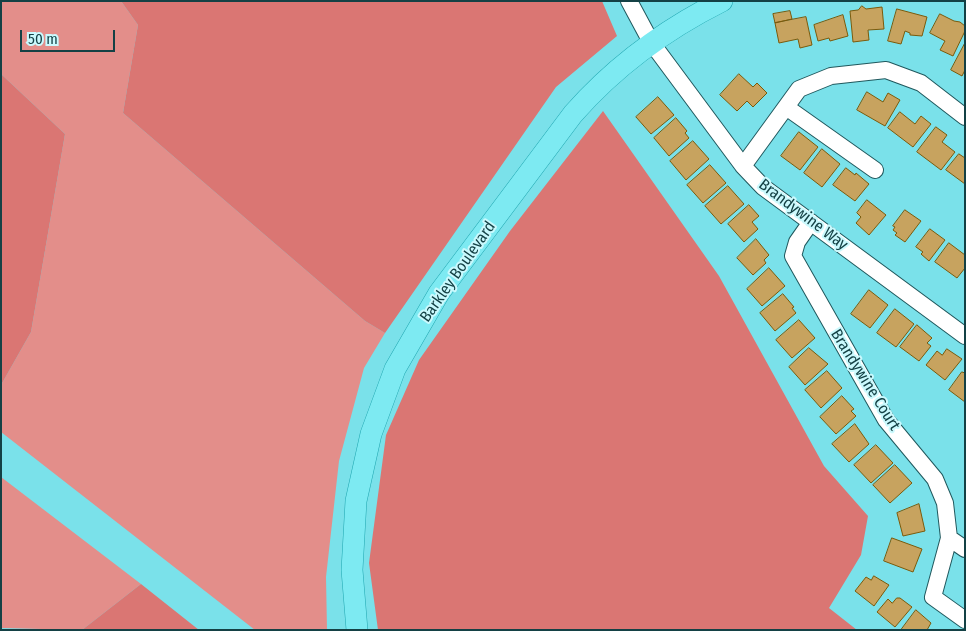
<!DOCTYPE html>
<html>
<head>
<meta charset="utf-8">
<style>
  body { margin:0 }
  #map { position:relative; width:966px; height:631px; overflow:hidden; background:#7ae1ea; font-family:"Fira Sans Condensed",sans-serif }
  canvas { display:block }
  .frame { position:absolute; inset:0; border:2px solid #144145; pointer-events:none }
  .scale { position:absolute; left:20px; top:30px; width:95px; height:22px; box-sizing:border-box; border:2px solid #144145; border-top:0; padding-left:6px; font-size:15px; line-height:18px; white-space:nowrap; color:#144145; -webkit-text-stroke:4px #caf9fd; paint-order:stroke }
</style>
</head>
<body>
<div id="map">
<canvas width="966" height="631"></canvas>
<div class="frame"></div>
<div class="scale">50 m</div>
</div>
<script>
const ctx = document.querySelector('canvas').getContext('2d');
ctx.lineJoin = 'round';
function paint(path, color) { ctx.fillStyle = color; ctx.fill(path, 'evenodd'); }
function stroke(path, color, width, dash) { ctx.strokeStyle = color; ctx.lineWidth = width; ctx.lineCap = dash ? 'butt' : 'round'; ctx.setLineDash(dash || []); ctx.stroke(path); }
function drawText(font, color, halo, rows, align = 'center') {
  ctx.font = font + ' "Fira Sans Condensed",sans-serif'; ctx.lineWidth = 4; ctx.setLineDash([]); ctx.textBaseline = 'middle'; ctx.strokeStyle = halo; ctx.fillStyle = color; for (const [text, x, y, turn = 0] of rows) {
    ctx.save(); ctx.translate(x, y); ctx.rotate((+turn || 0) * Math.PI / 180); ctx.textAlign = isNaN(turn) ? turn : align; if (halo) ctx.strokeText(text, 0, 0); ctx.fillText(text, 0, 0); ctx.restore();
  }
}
paint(new Path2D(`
  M1,1H121L138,25L123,113L365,321L385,333L364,368L339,461L326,577L327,630H255L1,432V385L31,332L65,134L1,74Z
  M1,477L141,584L82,630L1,628Z`), '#e38e8a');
paint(new Path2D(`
  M121,1H602L617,36L556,87L385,333L365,321L123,113L138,25Z
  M1,74L65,134L31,332L1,385Z
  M603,111L719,276L824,466L868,516L861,555L829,608L857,630H378L369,563L386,435L419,360L510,231Z
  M141,584L199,630H82Z`), '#da7673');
const building = new Path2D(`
  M862,6L866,9L882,7L884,29L868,30L869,40L853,42L850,11L858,10Z
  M897,9L927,17L922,36L910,35V33L905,31L901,44L888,41Z
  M790,11L792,19L775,23L773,14Z
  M940,14L954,21L960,22L965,26V31L953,56L940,50L945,41L930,33Z
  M843,15L848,36L830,41L829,38L818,41L814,25Z
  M806,17L812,45L800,48L798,39L779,43L775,23Z
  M965,43V70L962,76L951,70Z
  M739,74L753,87L757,83L767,93L753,107L747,101L737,111L720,95Z
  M867,92L883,102L888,93L900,100L885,126L857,110Z
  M658,97L674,115L651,134L636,117Z
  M900,112L915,124L921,116L931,124L913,147L888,128Z
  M676,118L687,131L685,133L689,138L669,156L654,138Z
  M936,127L947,135L942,142L955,152L941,170L917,152Z
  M799,132L818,147L800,170L781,156Z
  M693,141L709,159L686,180L670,161Z
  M822,149L840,164L822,187L804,173Z
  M959,154L965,158V184L946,170Z
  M710,165L726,183L703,203L687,185Z
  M846,168L855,175L856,173L869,184L855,201L833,185Z
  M728,186L744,204L721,224L705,206Z
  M867,200L886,215L869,235L856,223L861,217L857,213Z
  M749,205L759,216L752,222L758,229L744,242L728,224Z
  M905,210L921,221L905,242L895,235L897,233L893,230L895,227L893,226Z
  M930,229L945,240L929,261L921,254L923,252L916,247Z
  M756,239L769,255L764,260L766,263L753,275L737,258Z
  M949,243L965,255V268L957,278L935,262Z
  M769,268L785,286L762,306L747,289Z
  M869,290L888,305L870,328L851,314Z
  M783,294L794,307L792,308L796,313L775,331L760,313Z
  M895,309L914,324L896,347L877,333Z
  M799,320L815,338L792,358L776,340Z
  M917,325L932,338L927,343L931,346L919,361L900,347Z
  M809,348L828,364L805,385L789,367Z
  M947,349L962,359L945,380L926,365L937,351L942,355Z
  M827,371L842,388L821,408L805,390Z
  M962,372L965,373V402L949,390Z
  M842,396L854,409L851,411L856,416L836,434L820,417Z
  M855,424L869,444L849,462L832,444Z
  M876,445L893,463L871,483L854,465Z
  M895,465L912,483L890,503L873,485Z
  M919,504L925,531L903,536L897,513Z
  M892,538L922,549L913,572L884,561Z
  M874,576L889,585L874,606L855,591L866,577L871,580Z
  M897,598H900L912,607L895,627L877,612L888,599L892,603Z
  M916,610L931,623L927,630H901Z`);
paint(building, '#c7a35f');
stroke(building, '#7b5a0b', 1);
const minor = new Path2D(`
  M629,1L651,42L743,166L763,187L965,336
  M786,107L875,170
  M743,166L799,89L831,76L886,70L921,83L965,117
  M811,222L797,242L793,256L886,420L935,479L945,503L949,538
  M965,549L949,538L933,597L965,620`);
const major = new Path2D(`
  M357,630L352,570L356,501L371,434L395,369L439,293L573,114C616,65 664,30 722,1`);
stroke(minor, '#20585d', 18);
stroke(major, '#20a6b0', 22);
stroke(minor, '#fff', 16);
stroke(major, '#7deaf2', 21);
drawText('16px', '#144145', '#caf9fd', [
  ["Brandywine Way",803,215,37],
  ["Barkley Boulevard",458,272,-55],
  ["Brandywine Court",865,380,58]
]);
</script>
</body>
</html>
